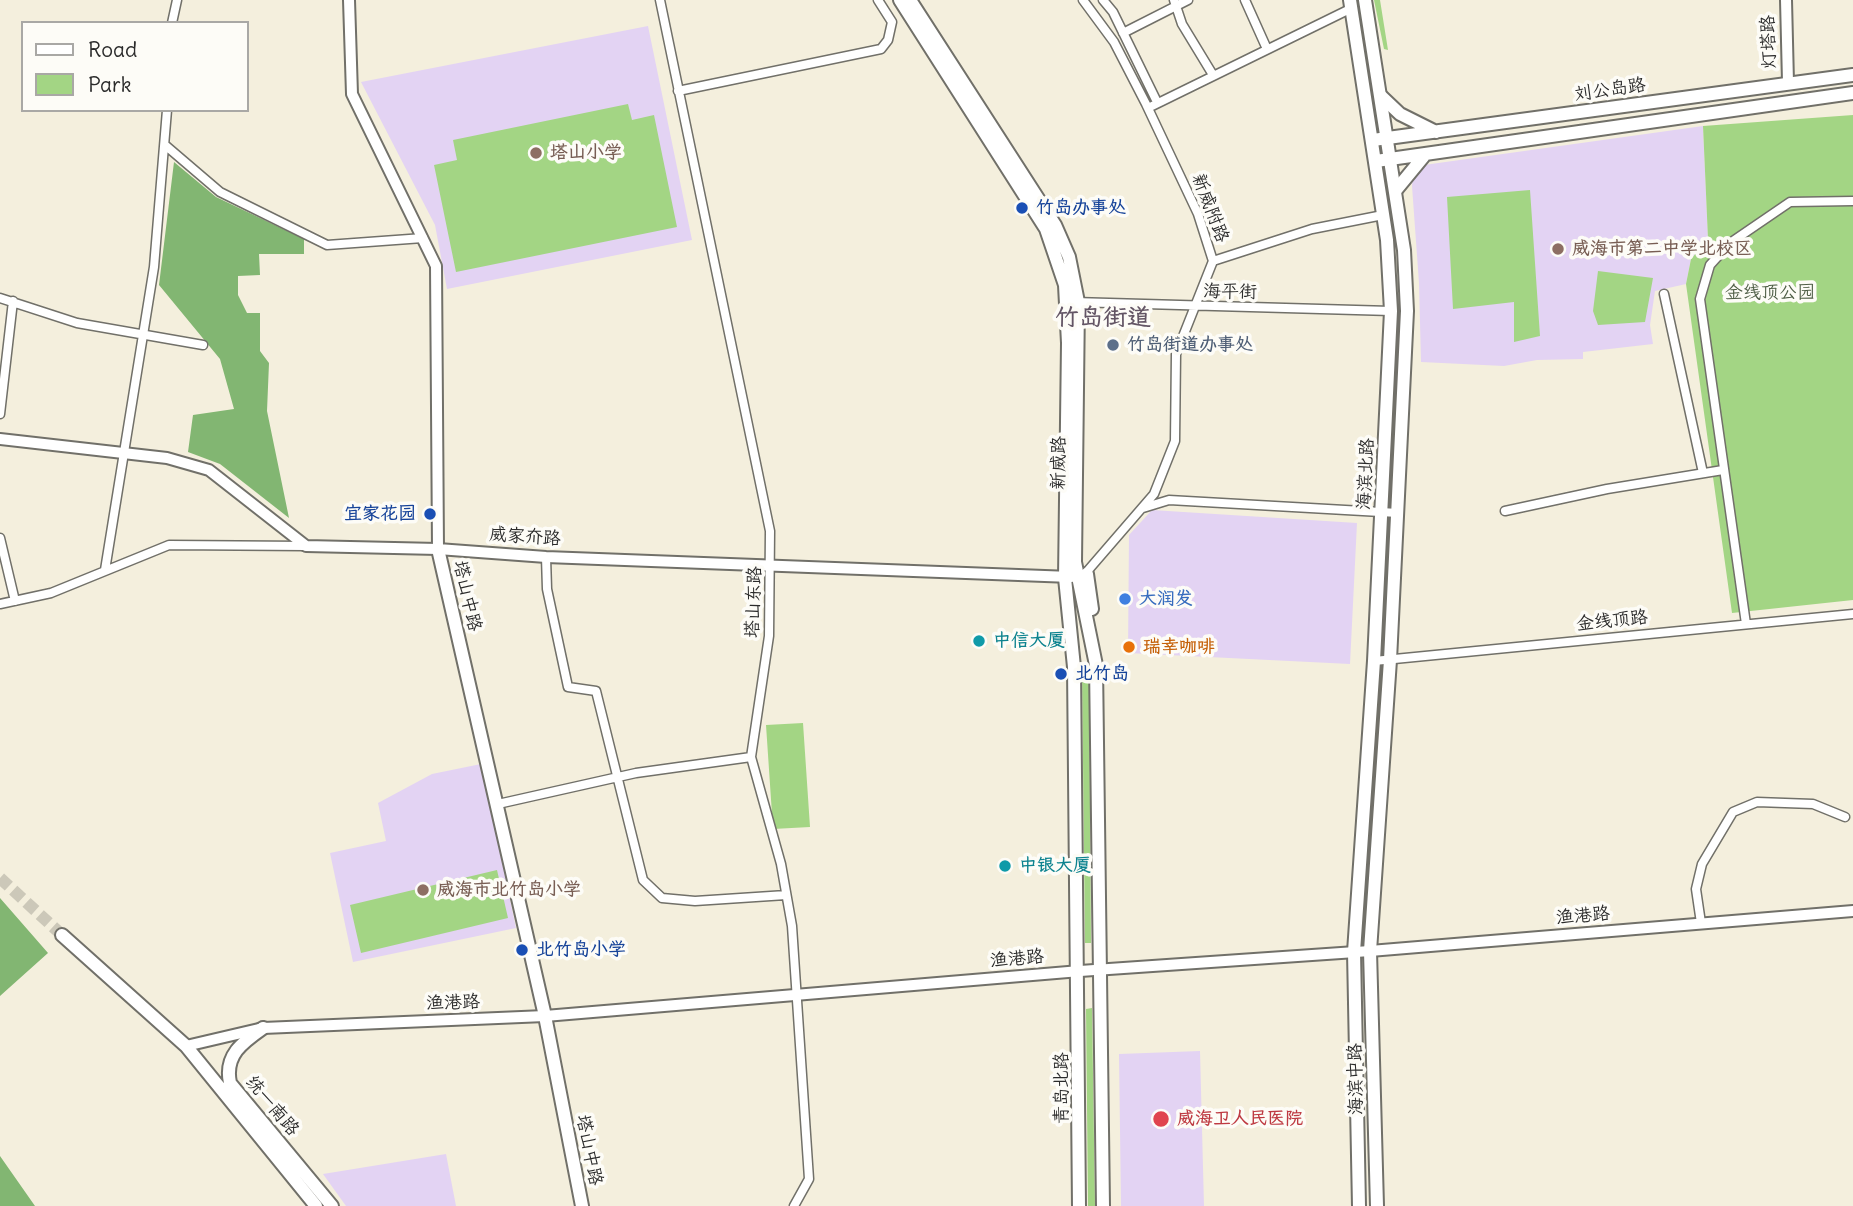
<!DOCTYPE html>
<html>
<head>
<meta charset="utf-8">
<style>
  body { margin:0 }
  #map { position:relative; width:1853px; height:1206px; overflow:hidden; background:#f4efdd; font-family:Delius,sans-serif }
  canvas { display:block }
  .legend { position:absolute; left:21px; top:21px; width:228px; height:91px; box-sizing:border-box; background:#fdfcf7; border:2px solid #a9a8a5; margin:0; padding:9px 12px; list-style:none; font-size:21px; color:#2b2b2b }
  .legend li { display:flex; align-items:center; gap:14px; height:35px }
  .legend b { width:35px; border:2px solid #a9a8a5 }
</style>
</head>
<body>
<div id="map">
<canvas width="1853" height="1206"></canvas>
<ul class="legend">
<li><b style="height:9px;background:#fff"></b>Road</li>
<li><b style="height:19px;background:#a3d584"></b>Park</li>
</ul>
</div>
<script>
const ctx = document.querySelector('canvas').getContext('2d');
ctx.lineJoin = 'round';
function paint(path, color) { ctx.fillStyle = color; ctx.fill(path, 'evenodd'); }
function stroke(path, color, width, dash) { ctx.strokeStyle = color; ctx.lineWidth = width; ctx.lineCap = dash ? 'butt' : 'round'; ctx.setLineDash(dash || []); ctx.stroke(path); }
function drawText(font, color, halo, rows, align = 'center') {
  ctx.font = font + ' Delius,"LXGW WenKai TC",sans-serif'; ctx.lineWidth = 7; ctx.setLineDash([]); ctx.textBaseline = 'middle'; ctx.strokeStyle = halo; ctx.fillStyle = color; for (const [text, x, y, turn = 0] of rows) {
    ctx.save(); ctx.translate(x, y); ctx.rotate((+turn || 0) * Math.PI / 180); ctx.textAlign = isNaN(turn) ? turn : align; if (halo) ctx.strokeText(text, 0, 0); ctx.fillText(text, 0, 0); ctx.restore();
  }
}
paint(new Path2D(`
  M648,26L692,240L447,289L435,225L361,82Z
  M1703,126L1708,239L1691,259L1686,284L1655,291L1650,325L1653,344L1583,352V359L1537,360L1504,366L1421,362L1419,283L1412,186L1413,176L1424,165Z
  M1152,510L1357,523L1350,664L1128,653L1129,535Z
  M481,764L516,928L353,962L330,853L386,841L378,803L432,774Z
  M1200,1051L1204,1206H1121L1119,1054Z
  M446,1154L456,1206H346L323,1174Z`), '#e3d3f3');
paint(new Path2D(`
  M1374,0H1380L1388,50L1384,49Z
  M628,104L632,120L654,115L677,227L456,272L434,165L457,160L453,140Z
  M1853,115V600L1732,613L1686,284L1691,259L1708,239L1703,126Z
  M1530,190L1540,336L1514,342V302L1453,309L1447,197Z
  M1598,271L1653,278L1645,322L1598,325L1593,311Z
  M1089,668L1091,943H1085L1082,669Z
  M803,723L810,827L773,829L766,725Z
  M497,870L508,918L361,953L350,905Z
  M1092,1008L1095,1206H1088L1086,1009Z`), '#a3d584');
paint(new Path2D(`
  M174,162L216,197L304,239V254H259L260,275L238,276V295L247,313H260V351L269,363L267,411L289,518L220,464L188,452L193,415L234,409L220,359L159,285Z
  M0,898L48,953L0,996Z
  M0,1156L35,1206H0Z`), '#82b672');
stroke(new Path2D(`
  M0,878L62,935`), '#ccc8b9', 12, [12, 6]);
const minor = new Path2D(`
  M660,0L770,531L769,636L751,757L781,864L792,926L809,1179L794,1206
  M1083,0L1114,42L1146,104L1198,214L1213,261L1176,354L1175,441L1154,494L1084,575
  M1103,0L1113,12L1157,102
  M1174,0L1182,24L1213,75
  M1245,0L1267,49
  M172,23L177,0
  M1123,33L1188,0
  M678,91L881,49L888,40L892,22L878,0
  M1148,108L1352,8
  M165,145L220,192L327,245L423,238
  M1213,261L1312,229L1383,215
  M1664,294L1703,473
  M0,298L77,323L203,345
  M1074,302L1391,311
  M0,414L13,301
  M1143,508L1169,500L1398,513
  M1505,511L1607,489L1723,470
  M0,538L15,601
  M546,557L547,589L568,687L596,691L643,880L662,898L695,901L786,895
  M105,570L154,267L167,110
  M0,604L51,593L169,545L306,546
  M1746,624L1700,299L1710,265L1730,243L1790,202L1853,201
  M1374,661L1853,614
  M498,804L636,773L751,757
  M1701,923L1696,889L1702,864L1733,812L1757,802L1813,804L1845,817`);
const tertiary = new Path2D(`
  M349,0L352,94L436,266L438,549
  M1786,0L1788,82
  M0,439L167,458L209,470L306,546L438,549L546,557L1071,577
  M186,1046L263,1028L545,1016L1080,971L1370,951L1853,911`);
const secondary = new Path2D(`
  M1381,96L1400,114L1436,132
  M1373,140L1853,75
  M1376,161L1853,93
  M1396,190L1424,156
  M438,549L545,1016L582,1206
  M62,935L186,1046L316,1206
  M263,1028C243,1042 224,1055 230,1083L332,1206`);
const primary = new Path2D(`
  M900,0L1046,229L1065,285L1068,343L1065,578L1074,667L1079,1206
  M910,0L1055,225L1069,257L1078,302L1075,562L1096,665L1103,1206
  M1350,0L1387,240L1391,311L1374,661L1354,952L1359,1206
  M1365,0L1404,250L1407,311L1390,660L1370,951L1377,1206
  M1087,574L1092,609`);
stroke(minor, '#717069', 11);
stroke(tertiary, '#717069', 14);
stroke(secondary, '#717069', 16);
stroke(primary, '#717069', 16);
stroke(minor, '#fff', 8);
stroke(tertiary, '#fff', 10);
stroke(secondary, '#fff', 12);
stroke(primary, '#fff', 12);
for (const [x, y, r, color] of [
  [536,153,7,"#8d6e63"],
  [1022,208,7,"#1a4fb4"],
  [1558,249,7,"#8d6e63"],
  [1113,345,7,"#5c6f8a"],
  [430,514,7,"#1a4fb4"],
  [1125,599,7,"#3f7fe0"],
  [979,641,7,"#0f9aa8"],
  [1129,647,7,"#e8710a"],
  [1061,674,7,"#1a4fb4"],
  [1005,866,7,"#0f9aa8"],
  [423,890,7,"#8d6e63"],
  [522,950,7,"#1a4fb4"],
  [1161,1119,9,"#e0444e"]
]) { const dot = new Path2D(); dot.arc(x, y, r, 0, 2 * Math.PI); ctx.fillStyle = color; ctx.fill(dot); stroke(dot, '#fdfcf7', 2.5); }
drawText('18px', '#2b2b2b', '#fdfcf7', [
  ["灯塔路",1769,42,-92],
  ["刘公岛路",1610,90,-8],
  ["新威附路",1210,208,69],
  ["海平街",1230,292,1],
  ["新威路",1059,463,-89],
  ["海滨北路",1366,474,-87],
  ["威家夼路",525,537,4],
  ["塔山中路",467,596,77],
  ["塔山东路",754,602,-88],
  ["金线顶路",1612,621,-6],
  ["渔港路",1583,916,-5],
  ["渔港路",1017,959,-5],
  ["渔港路",453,1003,-2],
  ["海滨中路",1356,1079,-91],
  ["青岛北路",1062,1088,-90],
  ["统一南路",272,1106,50],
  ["塔山中路",589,1150,79]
]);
drawText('bold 18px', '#785e54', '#fdfcf7', [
  ["塔山小学",550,153],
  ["威海市第二中学北校区",1572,249],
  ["威海市北竹岛小学",437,890]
], 'left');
drawText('bold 18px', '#164399', '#fdfcf7', [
  ["竹岛办事处",1036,208],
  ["宜家花园",416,514,"right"],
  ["北竹岛",1075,674],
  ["北竹岛小学",536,950]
], 'left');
drawText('18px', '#4f5e46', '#fdfcf7', [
  ["金线顶公园",1770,293]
]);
drawText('bold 18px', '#4e5e75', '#fdfcf7', [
  ["竹岛街道办事处",1127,345]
], 'left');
drawText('bold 18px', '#366cbe', '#fdfcf7', [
  ["大润发",1139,599]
], 'left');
drawText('bold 18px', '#0d838f', '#fdfcf7', [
  ["中信大厦",993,641],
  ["中银大厦",1019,866]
], 'left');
drawText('bold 18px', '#c56008', '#fdfcf7', [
  ["瑞幸咖啡",1143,647]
], 'left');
drawText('bold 18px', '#be3a42', '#fdfcf7', [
  ["威海卫人民医院",1177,1119]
], 'left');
drawText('bold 24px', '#635565', '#fdfcf7', [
  ["竹岛街道",1103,318]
]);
</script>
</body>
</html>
